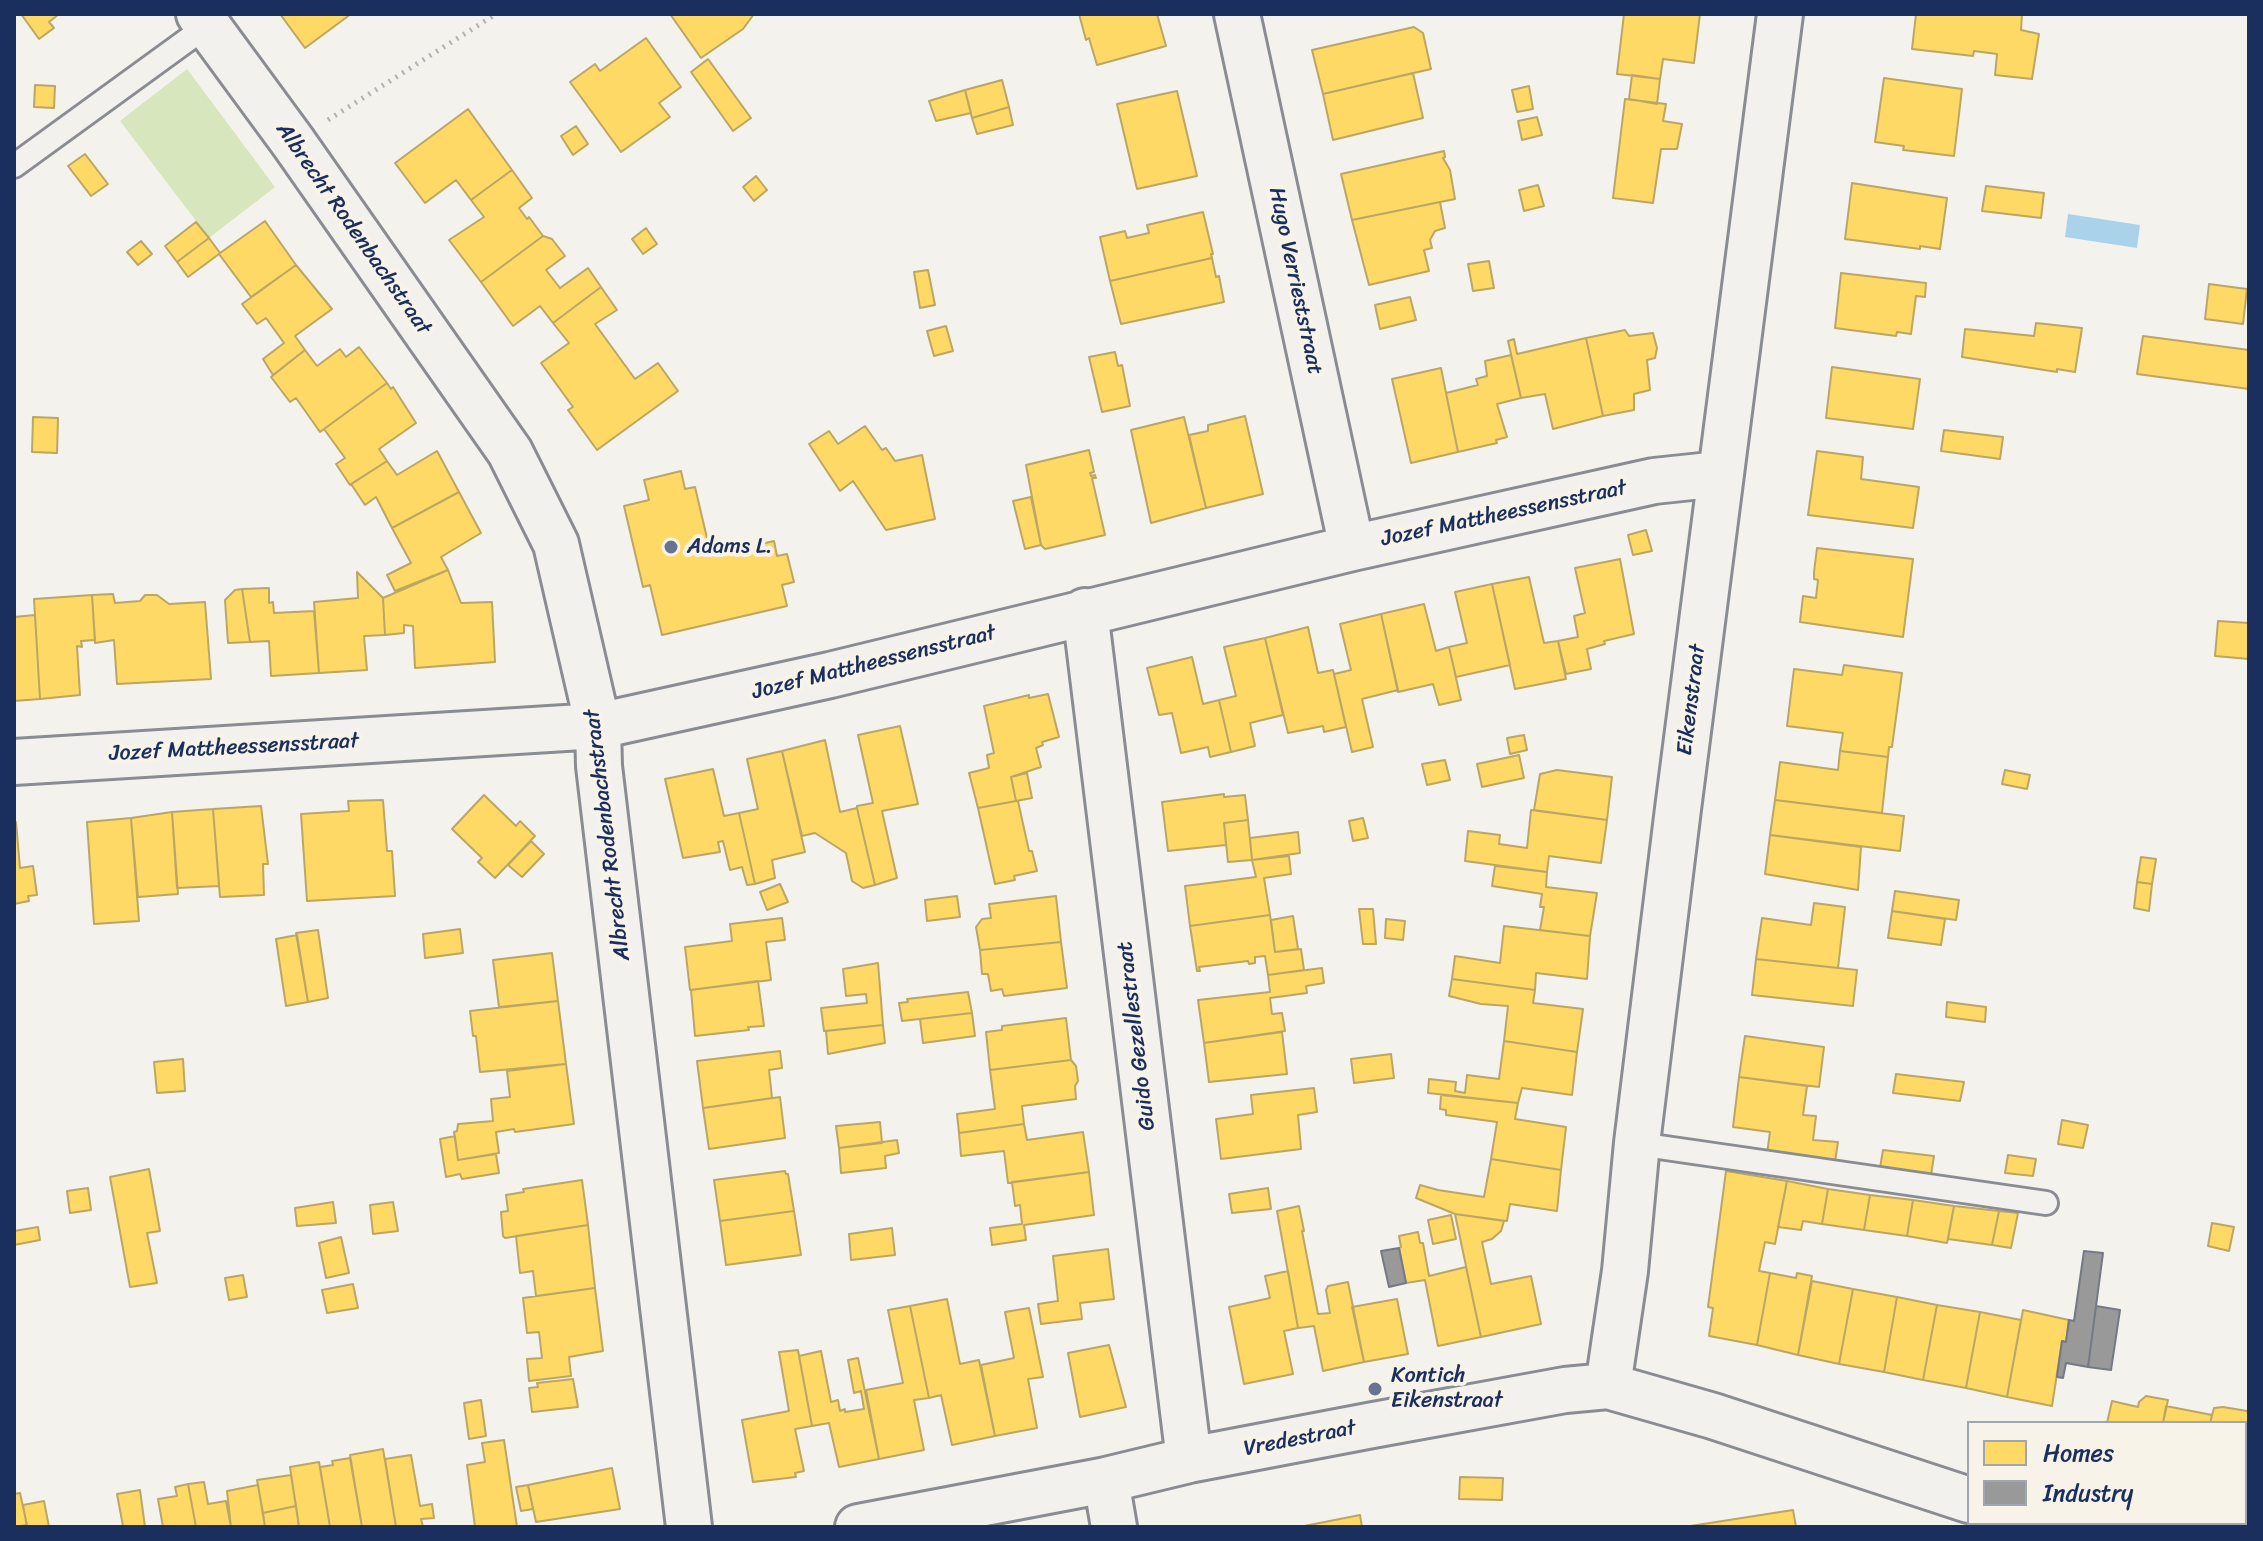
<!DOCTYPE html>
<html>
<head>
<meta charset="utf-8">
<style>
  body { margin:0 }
  #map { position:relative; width:2263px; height:1541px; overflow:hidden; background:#f4f2ec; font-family:Sriracha,sans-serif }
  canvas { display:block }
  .frame { position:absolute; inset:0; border:16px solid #1b2f5e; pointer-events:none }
  .legend { position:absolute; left:1967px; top:1421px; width:280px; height:104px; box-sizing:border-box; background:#f7f3e8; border:2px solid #9fa5b1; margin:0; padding:10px 14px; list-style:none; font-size:24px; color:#1b2f5e }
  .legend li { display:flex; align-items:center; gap:16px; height:40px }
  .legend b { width:40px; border:2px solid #9fa5b1 }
</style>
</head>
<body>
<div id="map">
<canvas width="2263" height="1541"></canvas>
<div class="frame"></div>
<ul class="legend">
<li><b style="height:22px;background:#ffd966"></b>Homes</li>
<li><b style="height:22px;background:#999"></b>Industry</li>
</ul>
</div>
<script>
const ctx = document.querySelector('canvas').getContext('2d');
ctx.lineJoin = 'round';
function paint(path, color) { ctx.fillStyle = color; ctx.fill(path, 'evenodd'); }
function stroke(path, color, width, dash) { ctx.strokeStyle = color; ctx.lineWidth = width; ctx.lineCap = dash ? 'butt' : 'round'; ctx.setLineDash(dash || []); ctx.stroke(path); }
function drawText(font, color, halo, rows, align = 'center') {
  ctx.font = font + ' Sriracha,sans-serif'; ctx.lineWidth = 8; ctx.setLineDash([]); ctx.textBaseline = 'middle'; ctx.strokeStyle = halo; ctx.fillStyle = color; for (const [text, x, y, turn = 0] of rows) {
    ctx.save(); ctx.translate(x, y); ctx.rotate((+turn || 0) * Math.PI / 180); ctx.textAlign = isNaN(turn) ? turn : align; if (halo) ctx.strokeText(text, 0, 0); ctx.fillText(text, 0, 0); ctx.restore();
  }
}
paint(new Path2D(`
  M187,69L275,187L209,238L120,121Z`), '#d7e6bc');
paint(new Path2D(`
  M2068,214L2140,225L2137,248L2065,237Z`), '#aad3eb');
const homes = new Path2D(`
  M21,14H59L49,22L54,28L39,39Z
  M280,14H351L305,48Z
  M670,14H754L743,29L701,58Z
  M1079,14H1157L1166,46L1097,65L1089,38L1086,40Z
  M1624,14H1700L1694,63L1663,59L1660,79L1617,74Z
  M1916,14H2022L2021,30L2039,34L2032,79L1995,75L1997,54L1974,51L1973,56L1912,49Z
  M1414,27L1423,33L1431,69L1323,94L1312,50Z
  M646,38L681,87L659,103L670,117L621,152L570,82L595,64L600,71Z
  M708,59L751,118L733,131L691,72Z
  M1413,73L1423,118L1333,140L1323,94Z
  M1632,75L1660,79L1657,104L1629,99Z
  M1884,78L1962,89L1954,156L1903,150L1904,146L1875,142Z
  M1002,80L1009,107L972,118L965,90Z
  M35,85L55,86L54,108L34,107Z
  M1529,86L1533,109L1517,112L1512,90Z
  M965,90L971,113L936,121L929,101Z
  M1177,91L1197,176L1137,189L1117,104Z
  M1625,99L1666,104L1663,121L1682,124L1677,149H1661L1653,203L1613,198Z
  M1009,107L1013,125L977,134L972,118Z
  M468,109L512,170L471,200L456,180L425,203L395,163Z
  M1537,117L1542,135L1522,140L1518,121Z
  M576,126L588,144L573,155L561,136Z
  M1444,151L1445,157L1443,158L1450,170L1455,199L1352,220L1341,174Z
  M85,154L108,184L91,196L68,166Z
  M512,170L532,198L519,208L527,219L529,217L543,236L481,282L449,240L484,217L471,200Z
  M756,176L767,190L754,201L743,187Z
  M1852,183L1947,198L1940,249L1920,246V249L1845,239Z
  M1538,185L1544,206L1524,211L1519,190Z
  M1986,186L2044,193L2041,218L1982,211Z
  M1440,202L1445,228L1435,231L1430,240L1432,248L1424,250L1429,271L1369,285L1352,220Z
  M1203,212L1213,254H1211L1212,258L1110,281L1100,237L1125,231L1127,238L1149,233L1147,225Z
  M265,221L296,265L251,297L219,254L188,277L177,262L209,238L220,253Z
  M196,222L209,238L177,262L165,246Z
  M646,228L657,244L643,254L632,239Z
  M543,236L552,239L565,256L546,270L560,288L588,268L601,287L553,323L540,306L513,326L481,282Z
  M141,241L152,254L138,265L127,252Z
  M1212,258L1216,277L1219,276L1224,302L1121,324L1110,281Z
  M1489,261L1494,288L1473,291L1468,264Z
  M296,265L332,309L295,336L305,350L273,375L263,359L284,343L266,318L257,324L242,304Z
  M928,270L935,305L920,308L914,272Z
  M1841,273L1926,283L1925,297L1916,296L1911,334L1897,332L1896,336L1835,328Z
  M2209,284L2247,289L2243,324L2205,319Z
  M601,287L617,310L595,324L635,379L658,363L678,391L597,450L568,410L573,407L541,363L569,343L553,323Z
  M1410,297L1416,320L1380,329L1375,305Z
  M2036,323L2082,328L2075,372L2057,369V372L1962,357L1965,329L2034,336Z
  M946,326L953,351L934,356L927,331Z
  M1625,330L1629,336L1653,333L1657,348L1655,358L1647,360L1650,390L1634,394V410L1603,416L1586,338Z
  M2143,336L2249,350V389L2137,374Z
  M1586,338L1603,416L1553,429L1545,394L1521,398L1508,341L1514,339L1517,354Z
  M359,347L387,383L320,432L296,398L290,402L271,377L305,350L317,366L340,349L346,357Z
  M1115,352L1118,366L1122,365L1130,406L1102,412L1089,357Z
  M1511,355L1521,398L1497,404L1507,437L1496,440L1497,443L1458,452L1446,393L1478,385L1476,379L1487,376L1485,361Z
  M1832,367L1920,379L1913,429L1826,418Z
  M1441,368L1458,452L1411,463L1392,379Z
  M387,383L391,389L393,387L416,423L379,449L387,461L350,485L336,464L345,458L324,429Z
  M1245,416L1263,494L1206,508L1189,435L1208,431V425Z
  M33,417L58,418L57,453L32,452Z
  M1184,417L1206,508L1151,523L1131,430Z
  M865,426L882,450L886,448L895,461L922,455L935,519L886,530L853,481L840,491L809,444L829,431L838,444Z
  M1944,430L2003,437L2000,459L1941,451Z
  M1089,450L1094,472L1090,473L1091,476L1095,475L1096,478H1092L1105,535L1045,549L1041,545L1026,465Z
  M437,451L459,492L392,528L376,497L365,505L351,484L387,461L397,475Z
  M1817,451L1863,457L1861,479L1919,487L1913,528L1808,515Z
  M681,471L685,489L695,487L711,555L774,541L777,556L787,554L794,582L782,585L787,606L662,635L650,585L643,587L624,506L649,500L644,480Z
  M459,492L481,533L441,557L448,570L395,591L387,575L411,563L392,528Z
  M1031,497L1041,545L1025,549L1013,501Z
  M1646,530L1652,551L1633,555L1628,535Z
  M1817,548L1913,559L1903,637L1800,622L1803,596L1816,598L1818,580L1814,579V572Z
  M1620,559L1634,634L1604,641L1605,644L1587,649L1591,669L1566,674L1558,641L1578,637L1574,616L1585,613L1575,568Z
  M448,570L461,603L492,602L495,662L415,668L413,626L404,625V633L385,635L383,598Z
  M357,572L383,598L385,635L364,636L367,670L319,673L314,602L358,598Z
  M1529,577L1544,643L1558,641L1566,679L1515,689L1492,584Z
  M1492,584L1510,665L1456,677L1449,647L1467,643L1455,592Z
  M269,588V603L273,602L274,613L314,611L319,673L271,676L269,641L250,642L242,589Z
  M242,589L250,642L228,643L225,600L235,590Z
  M113,594L115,603L140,601L145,595H157L169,604L205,602L211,679L117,684L114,640L95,643L92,595Z
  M92,595L95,640L81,641L82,647L77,646L80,695L40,699L34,599Z
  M1424,604L1436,651L1449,647L1461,700L1439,705L1433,684L1398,692L1381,614Z
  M1381,614L1398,690L1362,699L1373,747L1352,752L1334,674L1351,670L1340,624Z
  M35,615L40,699L14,701V617Z
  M2218,621L2249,623V659L2215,656Z
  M1308,627L1318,673L1333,670L1346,727L1324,732L1323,726L1288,733L1265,638Z
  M1265,638L1283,715L1250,723L1255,746L1231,752L1219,700L1236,696L1224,647Z
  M1192,657L1203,704L1219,700L1231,752L1210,757L1208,747L1181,753L1172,713L1159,715L1147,668Z
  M1844,665L1902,673L1892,747H1889L1888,757L1840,751L1843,733L1787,726L1794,669L1842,675Z
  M1048,694L1059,737L1042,742L1043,745L1036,748L1041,767L1011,777L1016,801L978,808L969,773L989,768L987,755L994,753L984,706L1029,695V698Z
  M900,726L918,804L882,811L897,878L875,885L857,808V806L873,803L858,735Z
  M1524,735L1527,750L1510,754L1507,738Z
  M825,740L840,812L857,808L875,885L863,888L852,881L846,853L815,833L802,836L782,751Z
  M782,751L805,852L772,860L775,878L755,884L739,813L758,809L747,759Z
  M1840,751L1888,757L1882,813L1775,800L1780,762L1838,770Z
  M1519,755L1524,778L1482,787L1477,764Z
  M1445,760L1450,780L1427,785L1422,764Z
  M713,769L724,816L739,813L755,884L747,885L742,867L730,870L723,841L718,842L720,852L683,858L665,779Z
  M1557,770L1612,777L1607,820L1534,810L1540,774Z
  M2005,770L2030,775L2027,789L2002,784Z
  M1027,773L1032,798L1016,801L1011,777Z
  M1224,794V797L1245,795L1248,820L1224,823L1226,845L1168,851L1162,802Z
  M484,795L516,826L520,821L535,836L495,878L478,862L482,858L452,829Z
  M383,800L387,851H392L395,896L307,901L301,814L349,811L348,801Z
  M1775,800L1904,816L1900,851L1770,835Z
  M1016,801H1018L1029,851H1032L1037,871L1014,876L1015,880L995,884L978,808Z
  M261,806L268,864H263L264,895L220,897L213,809Z
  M213,809L219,886L177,888L172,812Z
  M1531,810L1607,820L1601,863L1549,856L1547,872L1465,861L1468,831L1500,835L1499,844L1527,848Z
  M172,812L178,894L138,897L131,818Z
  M131,818L139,921L94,924L87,822Z
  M1363,818L1368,838L1353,841L1349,821Z
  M1248,820L1252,860L1228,862L1224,823Z
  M14,822H16L20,868L33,866L37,895L28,896L29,901L14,904Z
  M1298,832L1300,853L1252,860L1250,838Z
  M1770,835L1861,847L1858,890L1765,874Z
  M531,841L544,854L522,877L508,865Z
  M1289,856L1291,874L1264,878L1270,915L1190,926L1185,886L1256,877L1252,860Z
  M2141,857L2156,859L2152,884L2137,882Z
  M1495,866L1547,872L1546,887L1597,893L1590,936L1540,930L1544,907H1540L1542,894L1492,886Z
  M2137,882L2152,884L2149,911L2134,908Z
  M780,884L788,902L767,910L760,892Z
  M1895,891L1959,900L1956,920L1892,911Z
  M957,896L960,917L927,921L925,900Z
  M1056,896L1061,942L980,950L976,927L982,919L991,918L989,904Z
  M1814,903L1845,907L1838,968L1756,959L1762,918L1811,925Z
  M1359,909H1373L1376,944H1363Z
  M1892,911L1945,919L1941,945L1888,938Z
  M1270,915L1275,952L1301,949L1304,970L1268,975L1265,956L1255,957V963L1249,964L1248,961L1199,967L1200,971H1197L1190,926Z
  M1293,916L1298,949L1275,952L1271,920Z
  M782,918L785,940L766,942L771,980L690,990L685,947L732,941L730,924Z
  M1386,919L1405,921L1403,940L1385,938Z
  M1504,926L1590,936L1587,979L1536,973L1535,990L1452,979L1455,956L1500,963Z
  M460,929L463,953L425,958L423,934Z
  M318,930L328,998L308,1002L296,933Z
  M297,935L308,1002L286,1006L276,939Z
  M1061,942L1067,988L1004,996L1002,989L991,991L988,974H982L980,950Z
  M552,953L558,1001L499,1007L493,960Z
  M1756,959L1857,970L1853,1006L1752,995Z
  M878,963L883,1025L824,1031L821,1008L867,1003L866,994L846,996L843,969Z
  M1322,968L1324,983L1306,986L1307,993L1270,998L1272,1014L1282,1013L1285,1031L1204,1043L1198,1000L1270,992L1268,975Z
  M1452,979L1535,990L1533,1003L1583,1009L1577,1052L1504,1041L1508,1006L1481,1004L1449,996Z
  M758,981L764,1026L748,1027L749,1030L695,1036L691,990Z
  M968,992L972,1013L902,1021L899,1003L908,1002L907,999Z
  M558,1001L566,1064L480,1072L476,1036H473L470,1011Z
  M1947,1002L1986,1007L1985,1022L1946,1017Z
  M972,1013L975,1036L923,1043L920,1019Z
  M1066,1018L1071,1060L990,1070L986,1032L1002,1030V1026Z
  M883,1025L885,1043L828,1054L826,1031Z
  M1282,1032L1287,1074L1209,1082L1204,1043Z
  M1745,1036L1824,1047L1819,1087L1739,1077Z
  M1504,1041L1577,1052L1572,1095L1522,1088L1518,1103L1428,1093L1429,1079L1456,1082L1455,1091L1465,1093L1467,1075L1499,1079Z
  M780,1051L782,1068L769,1070L772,1098L703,1108L697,1061Z
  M1391,1054L1394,1078L1354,1083L1351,1059Z
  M183,1059L185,1091L157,1093L154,1062Z
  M1071,1060L1076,1066L1078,1081L1075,1086L1076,1099L1022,1106L1024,1124L959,1133L957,1114L995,1109L990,1070Z
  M566,1064L574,1124L515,1132L514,1129L496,1132L499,1153L458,1160L454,1132L457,1131L458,1124L493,1121L491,1099L510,1097L507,1071Z
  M1896,1074L1964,1082L1960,1101L1893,1093Z
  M1739,1077L1807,1086L1803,1115L1816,1116L1813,1140L1838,1142L1835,1162L1767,1154L1770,1132L1733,1127Z
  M1314,1088L1317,1112L1298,1115L1301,1149L1221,1159L1216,1119L1253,1114L1251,1095Z
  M1441,1095L1518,1103L1515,1119L1566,1127L1561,1170L1491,1159L1497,1122L1446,1115V1110L1440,1109Z
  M780,1097L785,1138L709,1149L703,1108Z
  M2062,1120L2088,1125L2083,1148L2058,1144Z
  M880,1122L882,1143L839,1148L836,1126Z
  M1024,1124L1027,1140L1083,1132L1089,1172L1008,1183L1004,1151L961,1156L959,1133Z
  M455,1136L458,1160L496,1154L499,1173L462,1179L460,1174L446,1177L440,1139Z
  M897,1140L899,1153L885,1156L886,1168L841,1173L839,1148Z
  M1883,1150L1934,1156L1931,1175L1880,1168Z
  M2008,1155L2036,1159L2033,1176L2005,1173Z
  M1491,1159L1561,1170L1557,1211L1510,1204L1507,1221L1455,1214L1416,1198L1420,1185L1438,1190L1484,1197Z
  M149,1169L160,1231L147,1233L157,1283L130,1287L110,1177Z
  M785,1171L786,1174H788L794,1211L720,1221L714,1180Z
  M1726,1171L1787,1181L1775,1244L1765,1242L1759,1271L1770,1273L1757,1345L1709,1336L1713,1308L1708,1307Z
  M1089,1172L1094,1215L1024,1225L1026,1240L992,1245L990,1228L1022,1224L1020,1205L1015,1206L1012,1182Z
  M582,1180L588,1225L505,1238L503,1236L501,1212L508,1211L506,1195L524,1192L523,1189Z
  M1787,1181L1828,1189L1822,1224L1803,1221L1801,1230L1778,1227Z
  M88,1188L91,1210L70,1213L67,1191Z
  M1268,1188L1271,1209L1232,1213L1229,1194Z
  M1828,1189L1870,1195L1864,1230L1822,1224Z
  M1870,1195L1913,1200L1907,1236L1864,1230Z
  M1913,1200L1954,1206L1947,1243L1907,1236Z
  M333,1202L336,1223L297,1226L295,1208Z
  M393,1202L398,1231L373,1234L370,1205Z
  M1299,1206L1304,1231H1302L1318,1314L1330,1313L1326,1290L1328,1286L1348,1282L1364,1362L1323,1371L1314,1326L1298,1328L1277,1211Z
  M1954,1206L1999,1211L1992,1245L1948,1239Z
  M794,1211L801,1255L726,1265L720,1221Z
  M1999,1211L2018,1213L2011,1248L1992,1245Z
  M1455,1214L1504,1221L1501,1231L1492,1239L1482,1242L1491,1284L1531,1276L1541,1324L1481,1337Z
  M1451,1215L1456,1239L1433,1244L1428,1220Z
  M2212,1223L2234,1227L2229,1251L2208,1246Z
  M588,1225L595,1288L536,1296L533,1271L520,1273L516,1236Z
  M38,1227L40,1240L14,1245V1231Z
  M892,1228L895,1255L851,1260L849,1234Z
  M1418,1232L1420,1243H1423L1429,1276L1466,1267L1481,1337L1438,1346L1425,1280L1406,1283L1399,1248L1401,1247L1399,1236Z
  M341,1237L349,1273L326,1278L319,1243Z
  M1108,1249L1114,1299L1080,1303L1082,1319L1041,1324L1038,1304L1058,1301L1053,1256Z
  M1288,1271L1298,1328L1284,1331L1293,1374L1244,1384L1229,1307L1270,1298L1265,1276Z
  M1770,1273L1796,1278L1797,1273L1812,1276L1798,1355L1757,1345Z
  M243,1275L247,1297L229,1300L225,1278Z
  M1812,1281L1853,1289L1839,1364L1798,1355Z
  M353,1284L358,1308L327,1313L322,1290Z
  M595,1288L603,1351L569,1357L571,1376L529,1381L527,1359L542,1358L539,1332L527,1333L523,1298Z
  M1853,1289L1897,1297L1884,1372L1839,1364Z
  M1897,1297L1937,1305L1923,1380L1884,1372Z
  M947,1299L960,1364L979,1360L995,1436L952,1445L941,1395L929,1398L910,1306Z
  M1397,1299L1408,1354L1364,1362L1352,1307Z
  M1937,1305L1980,1312L1966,1388L1923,1380Z
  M910,1306L929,1398L914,1400L924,1450L879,1459L866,1390L903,1383L888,1310Z
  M1029,1308L1043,1377L1028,1379L1037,1428L995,1436L981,1365L1014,1358L1005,1312Z
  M2023,1310L2069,1320L2066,1342L2062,1341L2052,1406L2007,1397Z
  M1980,1312L2021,1320L2007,1397L1966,1388Z
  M1109,1345L1126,1407L1080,1417L1068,1353Z
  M798,1350L812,1426L795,1429L804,1471L795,1473L796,1477L753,1482L742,1420L789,1411L779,1352Z
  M821,1351L831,1402L838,1400L840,1411L845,1409V1412L864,1409L861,1391L854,1393L848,1360L858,1358L879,1459L839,1467L829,1423L812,1426L799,1356Z
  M573,1379L578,1407L532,1412L529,1388L538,1387L537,1383Z
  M2146,1396L2168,1400L2163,1423H2107L2112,1401L2138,1407L2139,1402Z
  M481,1400L486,1436L469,1439L464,1403Z
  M2166,1406L2212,1415L2210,1423H2163Z
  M2223,1407L2247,1411L2249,1414V1471L2245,1470V1423H2210L2214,1408Z
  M504,1440L517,1527H475L467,1465L485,1462L482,1443Z
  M383,1449L396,1527H362L350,1455Z
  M411,1455L420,1506L432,1504L434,1518L421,1519L423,1527H396L385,1459Z
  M350,1458L362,1527H330L320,1467L333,1465L332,1461Z
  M319,1462L330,1527H299L290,1467Z
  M612,1468L620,1509L536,1522L528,1485Z
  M291,1475L296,1506L263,1513L257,1480Z
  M1460,1477L1503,1478L1502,1500L1459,1499Z
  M204,1482L208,1504L226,1501L231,1527H196L188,1484Z
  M188,1484L196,1527H163L158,1499L177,1496L175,1487Z
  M258,1485L265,1527H231L227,1491Z
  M528,1485L533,1509L521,1511L516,1487Z
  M140,1490L145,1527H116L123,1526L117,1494Z
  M20,1493L27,1525L14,1527V1494Z
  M44,1501L49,1527H27L23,1505Z
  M296,1506L299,1527H265L263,1513Z
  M1793,1510L1796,1527H1684Z
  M1360,1515L1362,1527H1299Z`);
paint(homes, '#ffd966');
stroke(homes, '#bba664', 2);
const industry = new Path2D(`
  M1399,1248L1406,1283L1389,1287L1381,1251Z
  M2084,1251L2103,1253L2088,1367L2066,1363L2063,1378L2057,1377L2062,1341L2066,1342L2069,1320L2074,1321Z
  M2096,1306L2120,1310L2111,1370L2088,1367Z`);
paint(industry, '#999');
stroke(industry, '#737987', 2);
const service = new Path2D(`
  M14,166L208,25
  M1638,1144L2046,1203`);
const minor = new Path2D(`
  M199,14L293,142L510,452L556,544L598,726L599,766L689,1527
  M1237,14L1352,548
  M1085,611L1189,1460
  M14,762L598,726L830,675L1352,548L1654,481L1720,474
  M1608,1386L1625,1271L1637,1143L1678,809L1780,14
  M1106,1480L1114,1527
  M2039,1523L2051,1527
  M858,1527L1106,1480L1189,1460L1373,1425L1565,1390L1608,1386L1713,1416L1969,1500`);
stroke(service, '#898c92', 28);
stroke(minor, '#898c92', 50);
stroke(new Path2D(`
  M328,120L496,14`), '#b1b2b5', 5, [2, 6]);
stroke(service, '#f2f1ed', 22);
stroke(minor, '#f2f1ed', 44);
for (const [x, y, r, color] of [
  [671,547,8,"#677390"],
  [1375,1389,8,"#677390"]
]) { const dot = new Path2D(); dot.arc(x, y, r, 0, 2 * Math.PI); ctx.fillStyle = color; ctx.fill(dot); stroke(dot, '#f7f3e8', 3); }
drawText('22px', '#1b2f5e', '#f7f3e8', [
  ["Albrecht Rodenbachstraat",353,229,55],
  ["Hugo Verrieststraat",1295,281,78],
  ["Jozef Mattheessensstraat",1504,514,-12],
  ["Jozef Mattheessensstraat",874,663,-14],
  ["Eikenstraat",1692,700,-83],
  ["Jozef Mattheessensstraat",234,748,-3],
  ["Albrecht Rodenbachstraat",608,835,-97],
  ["Guido Gezellestraat",1137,1036,-97],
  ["Vredestraat",1300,1439,-11]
]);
drawText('22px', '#1b2f5e', '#f7f3e8', [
  ["Adams L.",687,547],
  ["Kontich",1391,1376],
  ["Eikenstraat",1391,1401]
], 'left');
</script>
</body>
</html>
